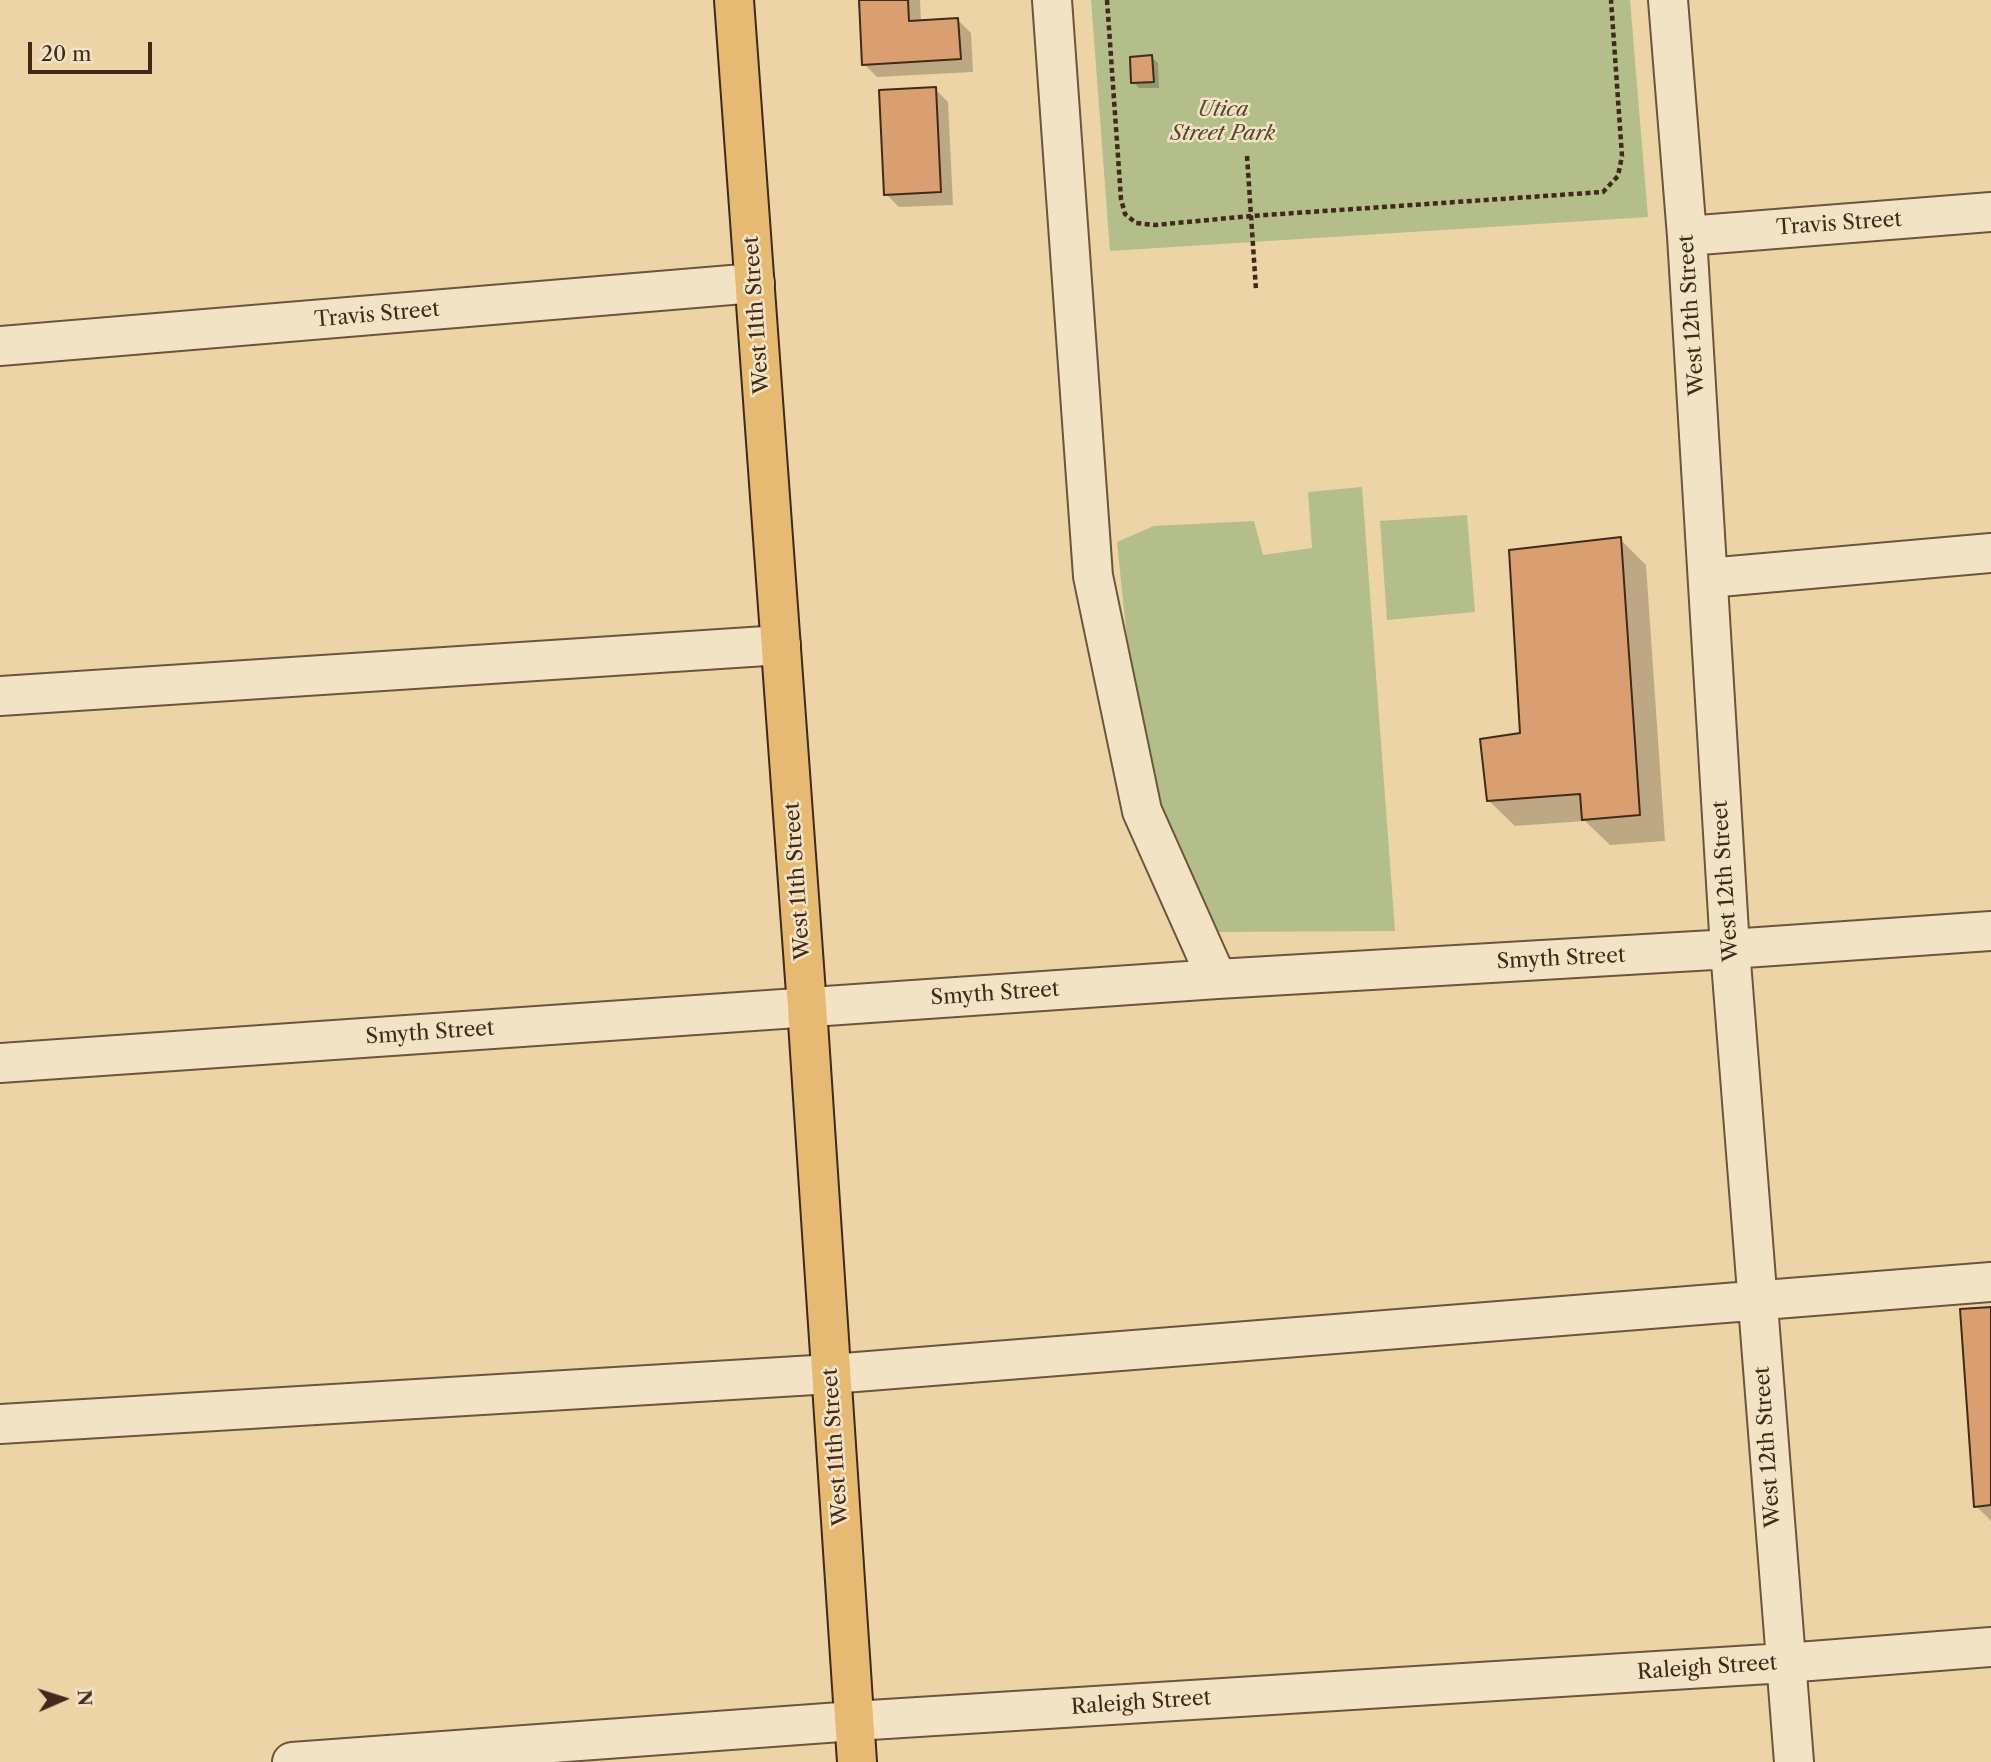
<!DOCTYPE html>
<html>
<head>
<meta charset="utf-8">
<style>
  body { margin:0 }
  #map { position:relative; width:1991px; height:1762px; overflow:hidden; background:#ecd4a6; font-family:"Libre Caslon Text",serif }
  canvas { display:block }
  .north { position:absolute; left:28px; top:1664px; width:70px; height:70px; -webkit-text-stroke:5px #f3e3c5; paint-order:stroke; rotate:87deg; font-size:19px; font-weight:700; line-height:28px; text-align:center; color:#42291a }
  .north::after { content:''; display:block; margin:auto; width:24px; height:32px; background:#42291a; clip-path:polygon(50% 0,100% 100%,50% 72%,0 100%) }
  .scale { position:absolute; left:28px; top:42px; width:124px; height:32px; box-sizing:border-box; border:4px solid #42291a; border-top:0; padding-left:9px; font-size:21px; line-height:24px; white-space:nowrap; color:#42291a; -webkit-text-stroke:5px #f3e3c5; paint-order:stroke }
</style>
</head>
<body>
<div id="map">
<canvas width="1991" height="1762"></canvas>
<div class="north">N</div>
<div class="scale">20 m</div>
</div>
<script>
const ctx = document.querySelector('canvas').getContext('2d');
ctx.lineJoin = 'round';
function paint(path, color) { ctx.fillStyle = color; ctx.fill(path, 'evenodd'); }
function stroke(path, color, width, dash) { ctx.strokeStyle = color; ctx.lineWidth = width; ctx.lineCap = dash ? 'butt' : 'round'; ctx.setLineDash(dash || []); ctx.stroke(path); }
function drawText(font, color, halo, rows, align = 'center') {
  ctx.font = font + ' "Libre Caslon Text",serif'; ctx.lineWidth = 5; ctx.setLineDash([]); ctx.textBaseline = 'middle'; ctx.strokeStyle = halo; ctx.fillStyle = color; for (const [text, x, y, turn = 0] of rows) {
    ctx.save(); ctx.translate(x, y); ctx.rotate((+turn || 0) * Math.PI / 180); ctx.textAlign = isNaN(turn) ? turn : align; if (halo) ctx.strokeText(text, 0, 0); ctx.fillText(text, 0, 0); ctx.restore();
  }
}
paint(new Path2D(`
  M1091,0H1630L1648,217L1110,251Z
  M1362,487L1395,931L1211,932L1168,830L1131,679L1117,542L1154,526L1254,521L1263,555L1312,548L1308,492Z
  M1467,515L1475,612L1387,620L1380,521Z`), '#b3be8a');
paint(new Path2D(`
  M861,0H920L921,22L958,20L971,33L973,72L877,77L864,64Z
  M1151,57L1158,63L1159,88H1139L1133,82Z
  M935,89L948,102L953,205L899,207L886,194Z
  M1620,539L1646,565L1665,841L1610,845L1585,821L1515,826L1489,801Z
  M1991,1308V1521L1976,1506Z`), '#0003');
const building = new Path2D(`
  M859,0H908L909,21L958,18L961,59L862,65Z
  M1152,55L1154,82L1131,83L1130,57Z
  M936,87L941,192L884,195L879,90Z
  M1621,537L1640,815L1582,820L1580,794L1487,801L1480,739L1520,733L1509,550Z
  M1991,1307V1505L1974,1507L1960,1309Z`);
paint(building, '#da9f71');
stroke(building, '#42291a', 2);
const minor = new Path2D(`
  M1052,0L1093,576L1142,811L1217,979
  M1668,0L1687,236L1730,949L1794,1762
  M1687,236L1991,212
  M0,346L755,283
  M1708,578L1991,553
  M0,696L781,645
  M0,1063L1217,979L1730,949L1991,931
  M0,1424L831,1374L1991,1282
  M292,1762L854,1721L1785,1663L1991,1647`);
const major = new Path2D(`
  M734,0L807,1007L857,1762`);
stroke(minor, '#6c543d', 42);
stroke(major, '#42291a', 42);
stroke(new Path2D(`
  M1107,0L1121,199L1125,214L1136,223L1155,225L1251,216L1603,192L1618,176L1622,156L1611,0
  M1247,156L1256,290`), '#42291a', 4.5, [5, 3.5]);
stroke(minor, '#f3e3c5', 38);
stroke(major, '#e6ba73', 38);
drawText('italic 21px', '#594730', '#f3e3c5', [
  ["Utica",1223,110],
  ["Street Park",1223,134]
]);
drawText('21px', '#42291a', '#f3e3c5', [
  ["Travis Street",1839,224,-4],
  ["Travis Street",377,315,-5],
  ["West 11th Street",757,315,-94],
  ["West 12th Street",1692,315,-94],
  ["West 11th Street",798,881,-94],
  ["West 12th Street",1726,881,-94],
  ["Smyth Street",1561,959,-3],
  ["Smyth Street",995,994,-4],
  ["Smyth Street",430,1033,-4],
  ["West 11th Street",836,1447,-94],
  ["West 12th Street",1768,1447,-94],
  ["Raleigh Street",1707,1668,-4],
  ["Raleigh Street",1141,1703,-4]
]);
</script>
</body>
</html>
